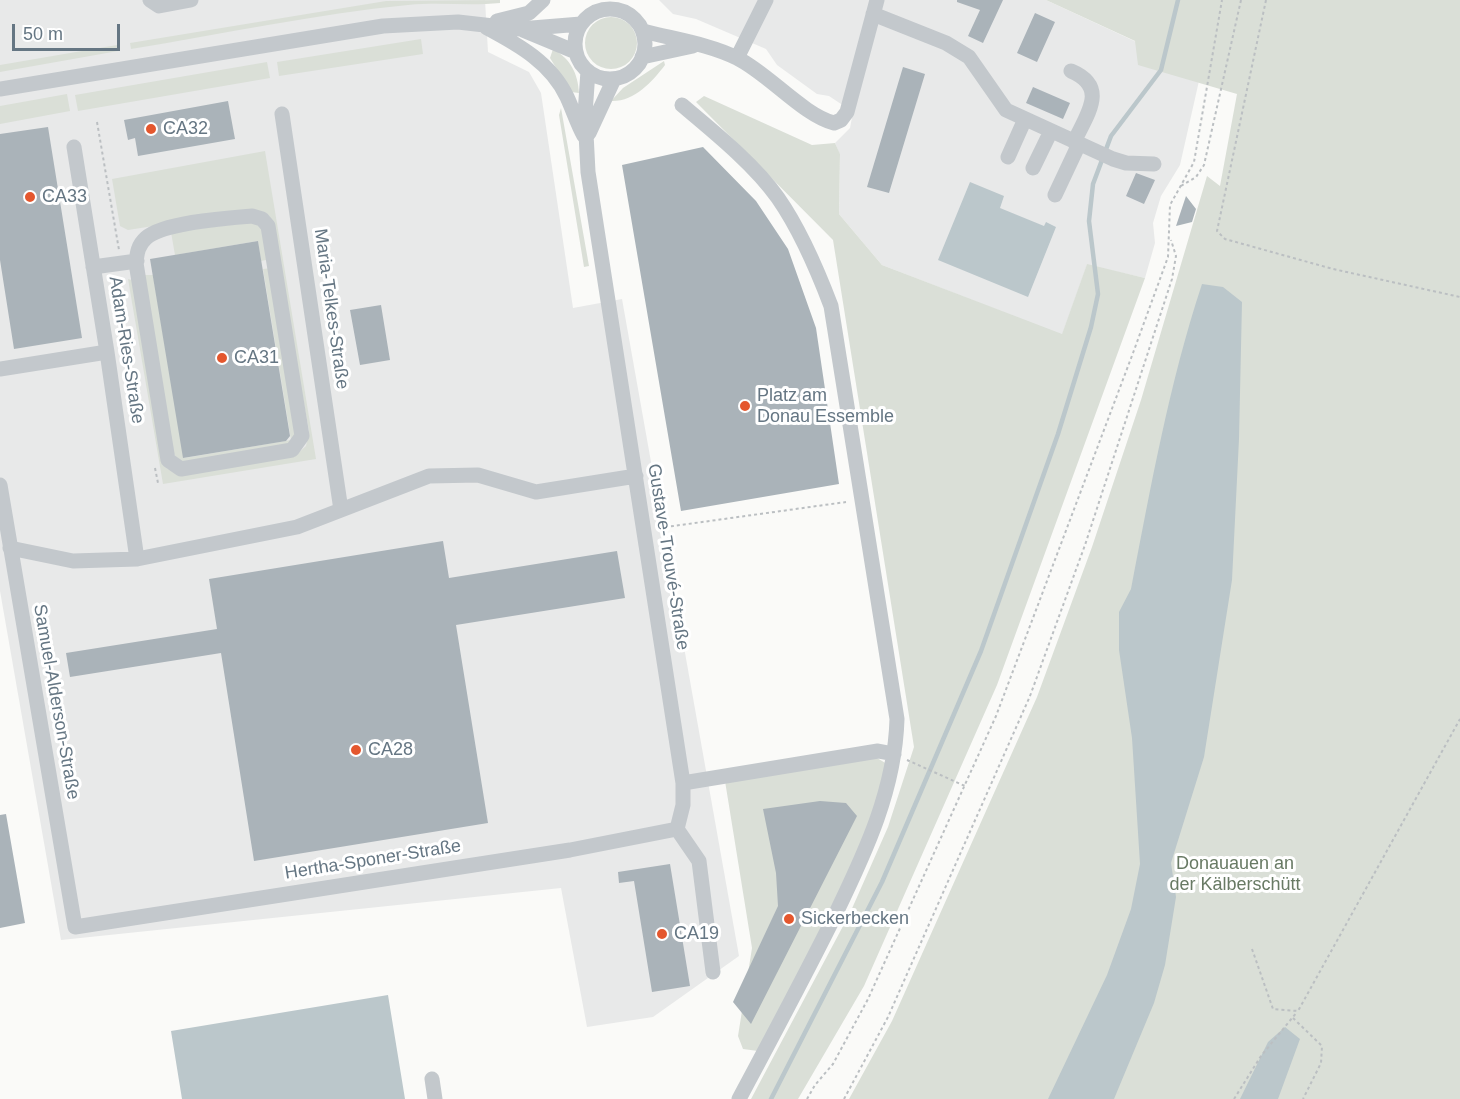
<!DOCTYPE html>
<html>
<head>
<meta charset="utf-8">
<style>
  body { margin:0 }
  #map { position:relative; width:1460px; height:1099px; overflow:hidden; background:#fafaf8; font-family:Arial,sans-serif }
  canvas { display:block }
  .scale { position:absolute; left:12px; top:24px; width:108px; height:27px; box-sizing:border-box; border:3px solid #657683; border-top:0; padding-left:8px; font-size:18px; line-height:21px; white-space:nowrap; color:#657683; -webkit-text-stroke:4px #fff; paint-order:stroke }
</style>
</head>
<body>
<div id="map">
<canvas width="1460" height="1099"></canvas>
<div class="scale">50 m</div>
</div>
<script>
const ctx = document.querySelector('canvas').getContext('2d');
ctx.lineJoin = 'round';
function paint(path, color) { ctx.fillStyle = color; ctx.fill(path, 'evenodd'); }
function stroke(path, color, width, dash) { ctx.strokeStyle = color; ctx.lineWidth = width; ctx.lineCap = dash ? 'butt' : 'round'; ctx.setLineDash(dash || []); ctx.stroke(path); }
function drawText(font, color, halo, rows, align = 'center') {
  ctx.font = font + ' Arial,sans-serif'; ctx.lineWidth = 6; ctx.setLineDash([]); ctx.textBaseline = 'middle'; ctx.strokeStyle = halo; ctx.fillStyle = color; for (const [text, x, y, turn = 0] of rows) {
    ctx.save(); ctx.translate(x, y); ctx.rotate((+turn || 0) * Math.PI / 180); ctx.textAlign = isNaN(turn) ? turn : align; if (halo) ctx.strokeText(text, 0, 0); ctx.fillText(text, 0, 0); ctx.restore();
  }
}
paint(new Path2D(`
  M0,0H485L488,52L529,72L541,93L573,308L622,299L739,956L653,1017L587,1027L561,888L61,940L0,591Z
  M659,0H1046L1201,72L1180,165L1161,196L1153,223L1155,243L1145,278L1087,265L1062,335L882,265L839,214L840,155L835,143L850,128L853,112L829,96L817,94L777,65L766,49L696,19L673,14Z`), '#e8e9e9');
paint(new Path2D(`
  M500,0V3C470,6 439,2 408,5C316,14 223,34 131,49L130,43L386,1Z
  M1046,0H1460V1099H849L892,1021L1037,697L1092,547L1141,400L1207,176L1220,186L1237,94L1138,65L1135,41Z
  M585 43a26 26 0 1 1 52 0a26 26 0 1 1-52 0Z
  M421,39L423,54L279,76L277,62Z
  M117,45L118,51L0,72V65Z
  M553,49C571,59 578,74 579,93L571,92L550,58Z
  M664,61L665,65C652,82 634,102 611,101L623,88Z
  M267,62L270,78L78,111L75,95Z
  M67,94L70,111L0,124V106Z
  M704,96L812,145L835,143L840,154L839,214L882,265L1062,334L1087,264L1145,278L997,685L864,986L798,1099H751L850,913L888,827L914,747L833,240L696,102Z
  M561,108L589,266L584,267L559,115Z
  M265,151L316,459L163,484L128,279L132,280L167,469L294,457L306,446L309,431L270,217L266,213L255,210L128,230L120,226L112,179Z
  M254,222L262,226L271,259L261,261L258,241L175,255L171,232Z
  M273,268L297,434L292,444L187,463L177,459L173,452L144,275H153L184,458L291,440L263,269Z
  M877,758L887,764L865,842L758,1051L743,1049L738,1036L752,948L725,781Z`), '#dadfd7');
paint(new Path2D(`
  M970,182L1004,196L1000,208L1044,226L1046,222L1056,227L1028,297L938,260Z
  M1202,284L1223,287L1242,302L1239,439L1232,580L1204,757L1171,863L1176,897L1165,965L1154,1003L1114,1099H1048L1107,975L1131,909L1140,864L1132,738L1119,650V612L1131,589C1151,486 1169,384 1202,284Z
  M388,995L405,1099H182L171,1031Z
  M1285,1027L1300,1039L1278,1099H1240L1268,1042Z`), '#bbc7cb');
stroke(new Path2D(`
  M771,1099L882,882L981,651L1058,434L1091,327L1098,294L1089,221L1093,184L1111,136L1161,70L1178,0`), '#bbc7cb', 4.5);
paint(new Path2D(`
  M957,0H1003L983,43L968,36L980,10L957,2Z
  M1035,13L1055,22L1037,62L1017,53Z
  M903,67L925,74L889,193L867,187Z
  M1033,87L1070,103L1063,119L1026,103Z
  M228,101L235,139L138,156L135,138L128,140L124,120Z
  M48,127L82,338L14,349L0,260V134Z
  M703,147L756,201L788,249L816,328L839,484L681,511L622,165Z
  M1136,173L1155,180L1144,204L1126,196Z
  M1186,196L1196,209L1192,222L1176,226Z
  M258,241L290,436L286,441L183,458L150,259Z
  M381,305L390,360L360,365L350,310Z
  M443,541L449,578L617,551L625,598L456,625L488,823L254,861L221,653L70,677L66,653L217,629L209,579Z
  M820,801L846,803L857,816L751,1024L733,1002L778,906L776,873L763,809Z
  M6,814L25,923L0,928V815Z
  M670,864L690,986L652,992L634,881L619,883L618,872Z`), '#aab3b9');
stroke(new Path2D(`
  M1266,0L1217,231L1225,239L1333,269L1460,297
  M97,122L119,250
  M1181,186L1196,177L1204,165L1241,0
  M155,468L158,483
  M659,528L846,502
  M907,760L965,786
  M1252,949L1273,1009L1298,1011L1460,719
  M1293,1018L1322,1046L1321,1063L1303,1099
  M807,1099L815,1085L833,1064L868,999L996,716L1133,353L1168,257L1170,205L1194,162L1222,0
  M844,1099L888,1017L1030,696L1085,545L1172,279L1176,256L1171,240
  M1234,1099L1261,1056L1297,1012`), '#bbbfc2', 2, [3, 3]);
stroke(new Path2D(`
  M150,0L159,6L191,0
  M575 44a35 35 0 1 1 70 0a35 35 0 1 1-70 0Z
  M873,14L946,43L969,57L1006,110L1113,159L1126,163L1154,164
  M497,21L529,13L543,0
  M487,28C519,45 551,63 567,97C573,110 577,123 584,136
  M523,30L576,52
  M643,31C673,39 709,44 737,58C769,74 803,115 834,123L841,120L847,112L877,0
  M642,57L693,46
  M737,58L766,0
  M588,71L585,114L588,172L683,783V805L677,829L699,861L713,972
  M1071,71C1109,87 1087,114 1074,142
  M0,89L383,26L458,22L520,29L581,24
  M682,105C713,131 755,165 778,198C801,231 817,269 831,306L897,719C895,789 866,851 836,913C805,976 772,1037 739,1099
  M282,114L341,510
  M589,133L614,79
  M74,147L107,352L137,559
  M1008,157L1025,119
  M1033,168L1051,131
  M1055,195L1079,144
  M252,216L262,219L268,226L302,436L292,450L181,469L168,460L136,263C137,253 138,245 146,238C164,222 228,218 252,216Z
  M93,267L137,261
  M0,369L107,352
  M0,485L75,927L570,850L677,829
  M10,548L73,561L137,559L297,527L429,476L478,475L536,492L636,476
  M683,783L878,751L894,754
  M432,1079L435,1099`), '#c3c8cc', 15);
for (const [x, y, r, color] of [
  [151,129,6,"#e4572e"],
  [30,197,6,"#e4572e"],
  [222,358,6,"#e4572e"],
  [745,406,6,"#e4572e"],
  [356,750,6,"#e4572e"],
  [789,919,6,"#e4572e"],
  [662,934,6,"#e4572e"]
]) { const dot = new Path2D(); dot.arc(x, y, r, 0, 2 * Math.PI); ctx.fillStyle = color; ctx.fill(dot); stroke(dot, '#fff', 2); }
drawText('18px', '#657683', '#fff', [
  ["CA32",163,129],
  ["CA33",42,197],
  ["CA31",234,358],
  ["Platz am",757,396],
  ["Donau Essemble",757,417],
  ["CA28",368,750],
  ["Sickerbecken",801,919],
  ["CA19",674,934]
], 'left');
drawText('18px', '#657683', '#fff', [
  ["Maria-Telkes-Straße",331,309,82],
  ["Adam-Ries-Straße",126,350,81],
  ["Gustave-Trouvé-Straße",668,557,81],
  ["Samuel-Alderson-Straße",56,702,80],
  ["Hertha-Sponer-Straße",373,860,-9]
]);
drawText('18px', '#687a64', '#fff', [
  ["Donauauen an",1235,864],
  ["der Kälberschütt",1235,885]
]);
</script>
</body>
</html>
